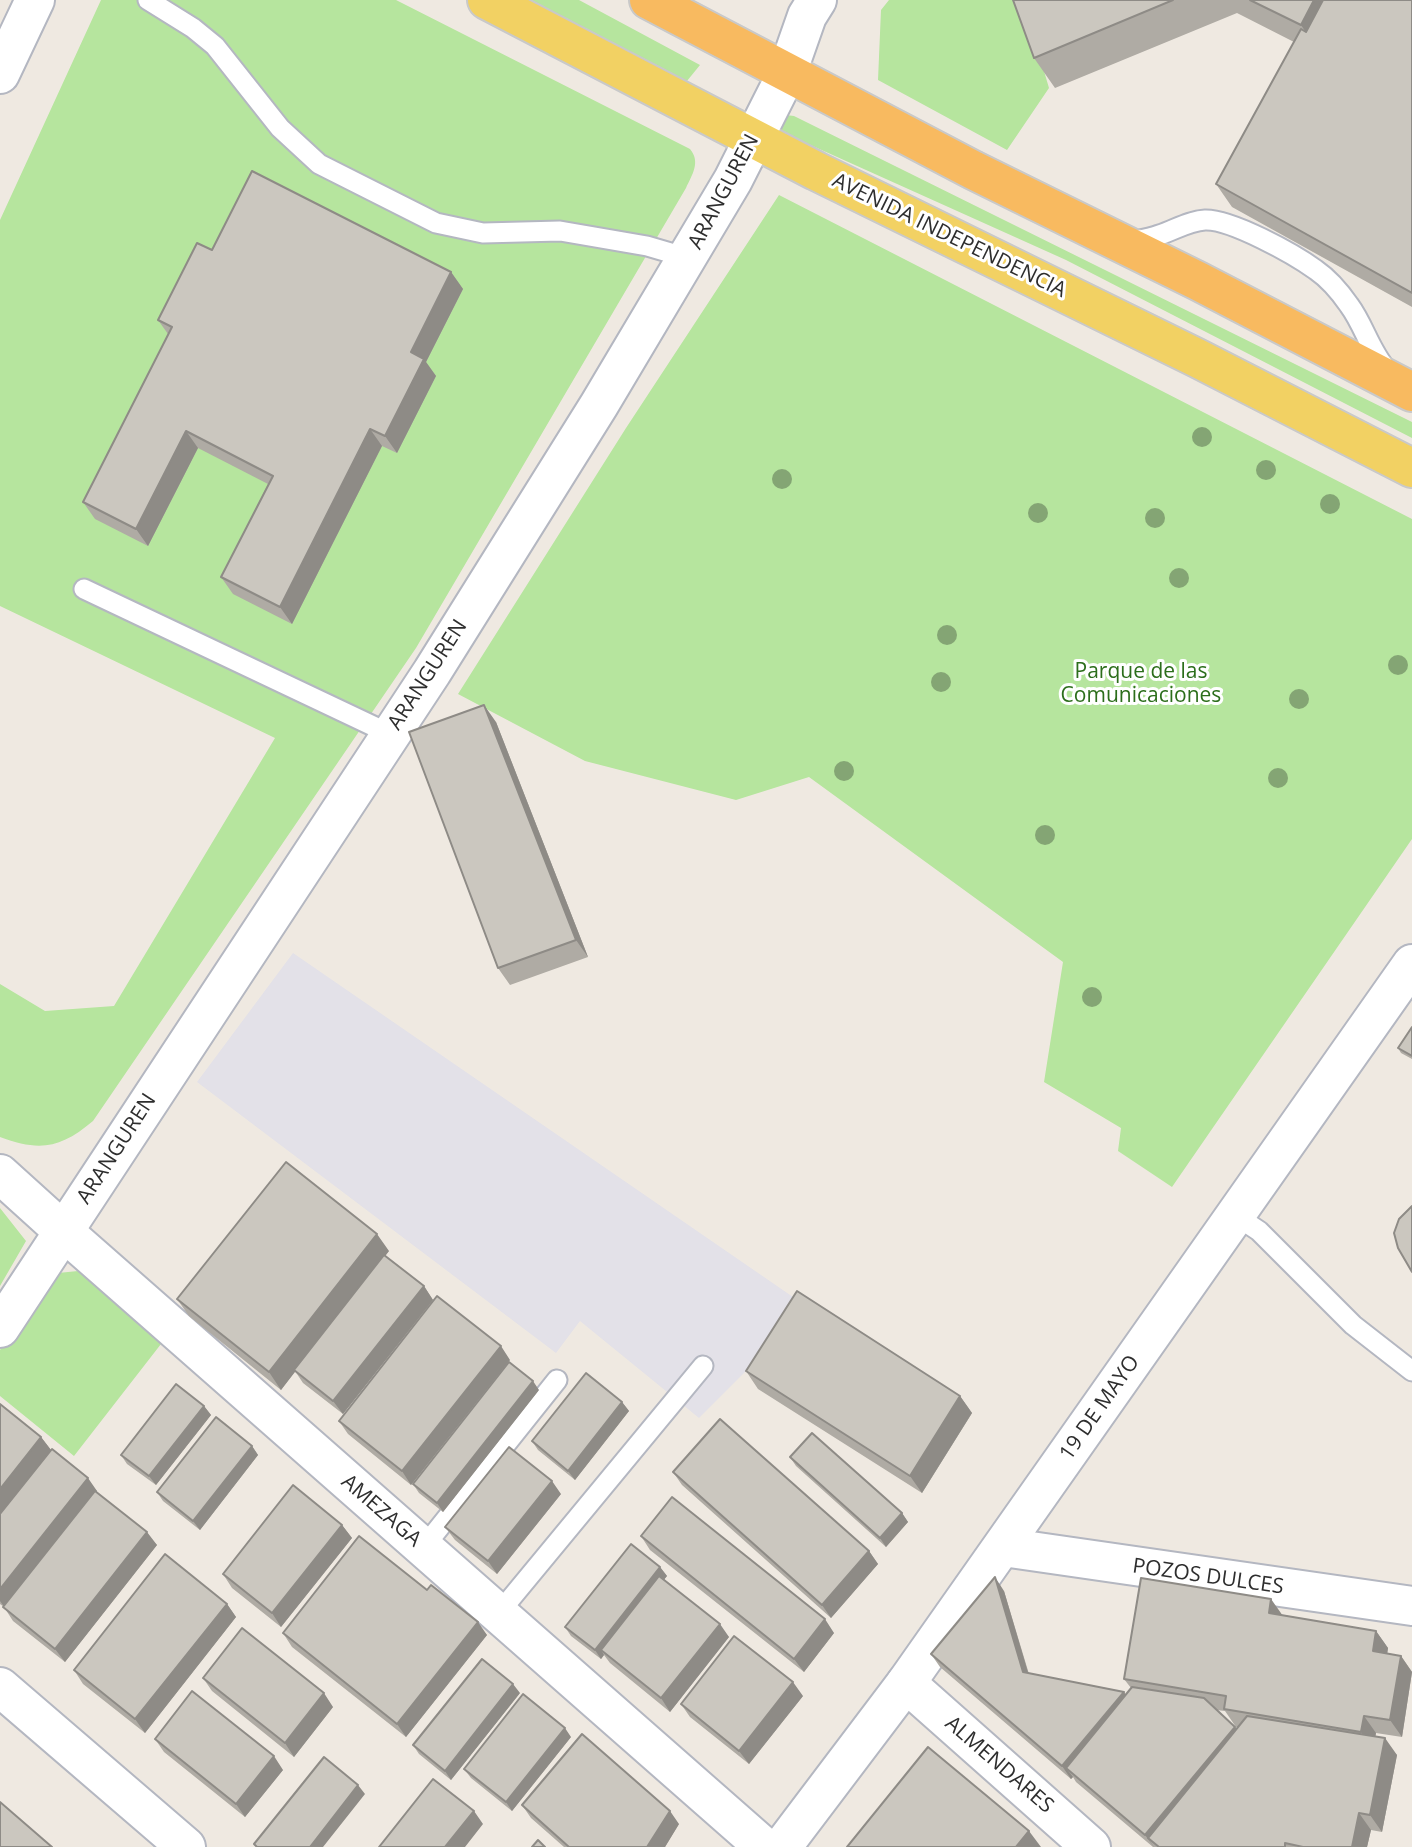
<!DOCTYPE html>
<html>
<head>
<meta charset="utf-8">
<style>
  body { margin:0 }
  canvas { display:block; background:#efe9e1 }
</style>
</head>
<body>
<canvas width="1412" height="1847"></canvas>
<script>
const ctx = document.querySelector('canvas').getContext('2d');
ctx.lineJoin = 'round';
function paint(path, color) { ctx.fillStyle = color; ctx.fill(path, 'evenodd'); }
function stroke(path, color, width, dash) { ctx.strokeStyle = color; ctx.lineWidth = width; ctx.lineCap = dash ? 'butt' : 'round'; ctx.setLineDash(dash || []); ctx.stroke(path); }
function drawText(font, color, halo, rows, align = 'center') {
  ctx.font = font + ' "Open Sans",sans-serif'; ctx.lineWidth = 6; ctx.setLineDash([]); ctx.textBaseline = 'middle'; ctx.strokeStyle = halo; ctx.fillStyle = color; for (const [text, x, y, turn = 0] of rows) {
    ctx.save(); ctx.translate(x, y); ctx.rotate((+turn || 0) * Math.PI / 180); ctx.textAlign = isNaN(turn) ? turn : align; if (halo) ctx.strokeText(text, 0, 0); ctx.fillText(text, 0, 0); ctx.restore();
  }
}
paint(new Path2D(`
  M293,953L809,1308L699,1418L580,1321L556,1353L197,1082Z`), '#e3e1e8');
paint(new Path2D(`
  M101,0H396L690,149C701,162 692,175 686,188L416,648L93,1121C61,1148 40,1152 0,1137V984L45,1011L114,1006L275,738L0,606V220Z
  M531,0H579L700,65L687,81Z
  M889,0H1023L1049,88L1007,150L878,80L881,10Z
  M786,115L794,116L1412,422V438L1066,260L786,134L780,129Z
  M779,195L1412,519V839L1172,1187L1118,1151L1121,1128L1044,1082L1063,962L809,777L736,800L585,761L458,694L626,428Z
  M0,1208L26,1241L0,1286Z
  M78,1271L161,1344L74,1456L0,1396V1350L58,1273Z`), '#b6e59e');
const service = new Path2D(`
  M148,0L193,28L215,46L280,128L319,164L436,223L483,233L560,231L647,246L688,258
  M1128,242C1138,240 1149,239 1159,235C1175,230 1188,221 1205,220C1231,219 1294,254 1316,270C1329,279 1340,292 1349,305C1364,325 1370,351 1387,370
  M84,589L390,734
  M1235,1215L1259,1231L1353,1325L1412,1371
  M423,1548L557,1380
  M498,1614L703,1366`);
const minor = new Path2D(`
  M63,1231L764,1847
  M1003,1547L1412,1606
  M906,1683L1091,1847`);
const tertiary = new Path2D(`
  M0,1174L63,1231
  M0,1328L432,672L599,405L733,180L787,73L807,16L817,0
  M782,1847L906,1683L1412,964`);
const secondary = new Path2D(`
  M0,74L35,0
  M0,1687L186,1847`);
const primary = new Path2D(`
  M487,0L816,171L1197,358L1412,468`);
const trunk = new Path2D(`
  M649,0L973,170L1198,281L1412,392`);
stroke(service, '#b4b7c1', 23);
stroke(minor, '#b4b7c1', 42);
stroke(tertiary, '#b4b7c1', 42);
stroke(secondary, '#b4b7c1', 42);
stroke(primary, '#c9c9c9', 42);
stroke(trunk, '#c9c9c9', 42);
stroke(service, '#fff', 19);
stroke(minor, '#fff', 38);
stroke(tertiary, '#fff', 38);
stroke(secondary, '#fff', 38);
stroke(primary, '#f2d163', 38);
stroke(trunk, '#f8ba60', 38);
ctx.fillStyle = '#84a574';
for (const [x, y] of [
  [1202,437],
  [1266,470],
  [782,479],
  [1330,504],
  [1038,513],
  [1155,518],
  [1179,578],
  [947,635],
  [1398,665],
  [941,682],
  [1299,699],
  [844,771],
  [1278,778],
  [1045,835],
  [1092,997]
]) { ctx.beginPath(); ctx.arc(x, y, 10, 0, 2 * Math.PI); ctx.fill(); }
paint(new Path2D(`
  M1013,0H1412V307L1232,207L1216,184L1294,42L1237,13L1055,88L1034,58Z
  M212,250L451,272L463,289L426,362L436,376L397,453L382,446L292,624L233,594L221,577L268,484L198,448L148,546L95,519L83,502L168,334L158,320Z
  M496,722L588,957L510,985L498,968Z
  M1412,1027V1059L1401,1053L1398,1048Z
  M389,1251L385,1256L424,1286L433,1300L343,1414L303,1383L295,1371L281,1390L189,1316L177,1299Z
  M510,1360L411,1485L348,1434L339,1421Z
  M746,1371L960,1396L972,1413L922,1493L758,1389Z
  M539,1390L443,1512L419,1493L413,1484Z
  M622,1402L629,1411L575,1480L538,1450L532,1441Z
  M0,1404L41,1437L51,1450L97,1491V1492L157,1545L65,1662L13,1621L4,1607L0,1604Z
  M204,1406L211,1415L156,1485L127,1464L121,1455Z
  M252,1446L258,1455L200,1530L163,1501L157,1492Z
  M790,1457L902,1513L908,1522L886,1547L796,1466Z
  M673,1472L869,1551L878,1564L831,1618L682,1485Z
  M561,1494L497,1574L455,1540L445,1527Z
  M342,1525L352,1538L281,1627L232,1588L223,1574Z
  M641,1536L834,1633L804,1672L650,1550Z
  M660,1567L667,1576L664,1579L729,1637L670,1712L610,1663L604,1655L601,1659L571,1636L565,1627Z
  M427,1590L487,1635L406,1737L292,1647L283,1633Z
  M1004,1591L1029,1674L1126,1695L1131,1688L1124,1679L1282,1615L1376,1631L1388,1648L1387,1654L1401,1656L1412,1672L1402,1737L1376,1733L1375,1737L1397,1755L1382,1832L1371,1830L1367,1847H1153L1076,1782L1073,1777L1071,1779L940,1667L931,1654ZM1216,1710L1225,1711L1236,1727H1238L1236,1729Z
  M227,1604L236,1617L145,1733L83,1684L74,1670Z
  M203,1678L333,1707L294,1757L212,1691Z
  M520,1693L451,1780L419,1754L413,1745Z
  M803,1696L749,1764L690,1717L681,1704Z
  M571,1737L512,1811L471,1778L464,1769Z
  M155,1739L283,1770L245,1817L164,1752Z
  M522,1805L679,1824L665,1847H564L531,1818Z`), '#afaba4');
paint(new Path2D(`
  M1314,0H1352L1322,56L1301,25Z
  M451,272L463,289L426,362L436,376L397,453L385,436L411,352Z
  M370,429L382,446L292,624L280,607Z
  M186,431L198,448L148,546L136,529Z
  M484,705L496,722L588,957L576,940Z
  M377,1234L389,1251L281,1390L269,1372Z
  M424,1286L433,1300L343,1414L333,1401Z
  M501,1346L510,1360L411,1485L402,1471Z
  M533,1381L539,1390L443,1512L437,1503Z
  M960,1396L972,1413L922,1493L910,1476Z
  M622,1402L629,1411L575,1480L568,1471Z
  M204,1406L211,1415L156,1485L149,1476Z
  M41,1437L51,1450L0,1514V1489Z
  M252,1446L258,1455L200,1530L193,1521Z
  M88,1478L97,1491L5,1608L0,1601V1589Z
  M552,1481L561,1494L497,1574L488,1561Z
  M902,1513L908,1522L886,1547L880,1538Z
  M342,1525L352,1538L281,1627L272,1613Z
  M147,1532L157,1545L65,1662L55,1649Z
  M869,1551L878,1564L831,1618L822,1605Z
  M660,1567L667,1576L605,1654L601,1650L604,1655L601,1659L595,1650Z
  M995,1577L1004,1591L1032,1686L1023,1672Z
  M1271,1599L1283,1616L1269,1613Z
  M227,1604L236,1617L145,1733L135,1719Z
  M825,1619L834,1633L804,1672L794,1659Z
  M478,1622L487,1635L406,1737L397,1724Z
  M720,1624L729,1637L670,1712L661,1698Z
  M1376,1631L1388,1648L1385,1668L1373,1651Z
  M1401,1656L1412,1672L1402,1737L1390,1720Z
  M793,1682L803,1696L749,1764L739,1751Z
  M513,1684L520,1693L451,1780L445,1771Z
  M1124,1692L1133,1706L1066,1768L1073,1777L1071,1779L1062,1766Z
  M324,1693L333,1707L294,1757L285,1743Z
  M1364,1716L1376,1733L1373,1749L1361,1732Z
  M1235,1727L1244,1740L1148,1838L1154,1847L1145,1835Z
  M565,1728L571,1737L512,1811L506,1802Z
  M1385,1738L1397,1755L1382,1832L1370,1815Z
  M274,1756L283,1770L245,1817L236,1804Z
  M358,1785L365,1794L323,1847H310Z
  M474,1811L483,1824L465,1847H445Z
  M670,1811L679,1824L665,1847H647Z
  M1359,1813L1371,1830L1367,1847H1352Z
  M1029,1831L1041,1847H1016Z`), '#8e8b86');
const building = new Path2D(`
  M1013,0H1173L1034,58Z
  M1250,0H1314L1301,25Z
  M1323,0H1412V293L1216,184L1301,29L1306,32Z
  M252,171L451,272L411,352L424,359L385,436L370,429L280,607L221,577L273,476L186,431L136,529L83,502L172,327L158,320L197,243L212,250Z
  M484,705L576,940L498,968L409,732Z
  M1412,1027V1056L1398,1048Z
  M286,1162L377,1234L269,1372L177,1299Z
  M1412,1206V1272L1398,1248L1394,1233L1399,1219Z
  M384,1255L424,1286L333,1401L294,1370Z
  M797,1291L960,1396L910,1476L746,1371Z
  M437,1296L501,1346L402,1471L339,1421Z
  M509,1362L533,1381L437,1503L413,1484Z
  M586,1373L622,1402L568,1471L532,1441Z
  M176,1384L204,1406L149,1476L121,1455Z
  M0,1404L41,1437L0,1489Z
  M216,1417L252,1446L193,1521L157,1492Z
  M720,1419L869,1551L822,1605L673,1472Z
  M812,1433L902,1513L880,1538L790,1457Z
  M509,1447L552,1481L488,1561L445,1527Z
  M52,1449L88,1478L0,1589V1514Z
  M293,1485L342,1525L272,1613L223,1574Z
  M95,1491L147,1532L55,1649L3,1607Z
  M672,1497L825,1619L794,1659L641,1536Z
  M359,1536L427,1590L431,1585L478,1622L397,1724L283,1633Z
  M631,1544L660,1567L595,1650L565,1627Z
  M165,1554L227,1604L135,1719L74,1670Z
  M659,1576L720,1624L661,1698L601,1650Z
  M995,1577L1023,1672L1124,1692L1062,1766L931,1654Z
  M1141,1578L1271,1599L1269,1613L1376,1631L1373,1651L1401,1656L1390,1720L1364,1716L1361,1732L1224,1709L1226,1696L1124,1679Z
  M242,1628L324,1693L285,1743L203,1678Z
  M734,1636L793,1682L739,1751L681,1704Z
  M482,1659L513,1684L445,1771L413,1745Z
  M1132,1687L1204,1698L1235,1727L1145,1835L1066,1768Z
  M192,1691L274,1756L236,1804L155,1739Z
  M523,1694L565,1728L506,1802L464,1769Z
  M1247,1716L1385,1738L1370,1815L1359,1813L1352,1847H1303L1285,1843V1847H1159L1148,1838Z
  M582,1734L670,1811L647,1847H569L522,1805Z
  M928,1747L1029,1831L1016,1847H847Z
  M324,1757L358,1785L310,1847H257L254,1844Z
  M433,1779L474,1811L445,1847H379Z
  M0,1802L52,1847H0Z
  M538,1840L545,1847H532Z`);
paint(building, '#cbc7bf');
stroke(building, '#8e8b86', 2);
drawText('21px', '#2e2e2e', '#fff', [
  ["ARANGUREN",724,192,-62],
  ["AVENIDA INDEPENDENCIA",949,236,26],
  ["ARANGUREN",428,675,-57],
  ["ARANGUREN",117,1149,-57],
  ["19 DE MAYO",1100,1408,-55],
  ["AMEZAGA",381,1511,41],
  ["POZOS DULCES",1208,1577,8],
  ["ALMENDARES",999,1765,41]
]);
drawText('21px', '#2c6e1b', '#fff', [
  ["Parque de las",1141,672],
  ["Comunicaciones",1141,696]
]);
</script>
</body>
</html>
